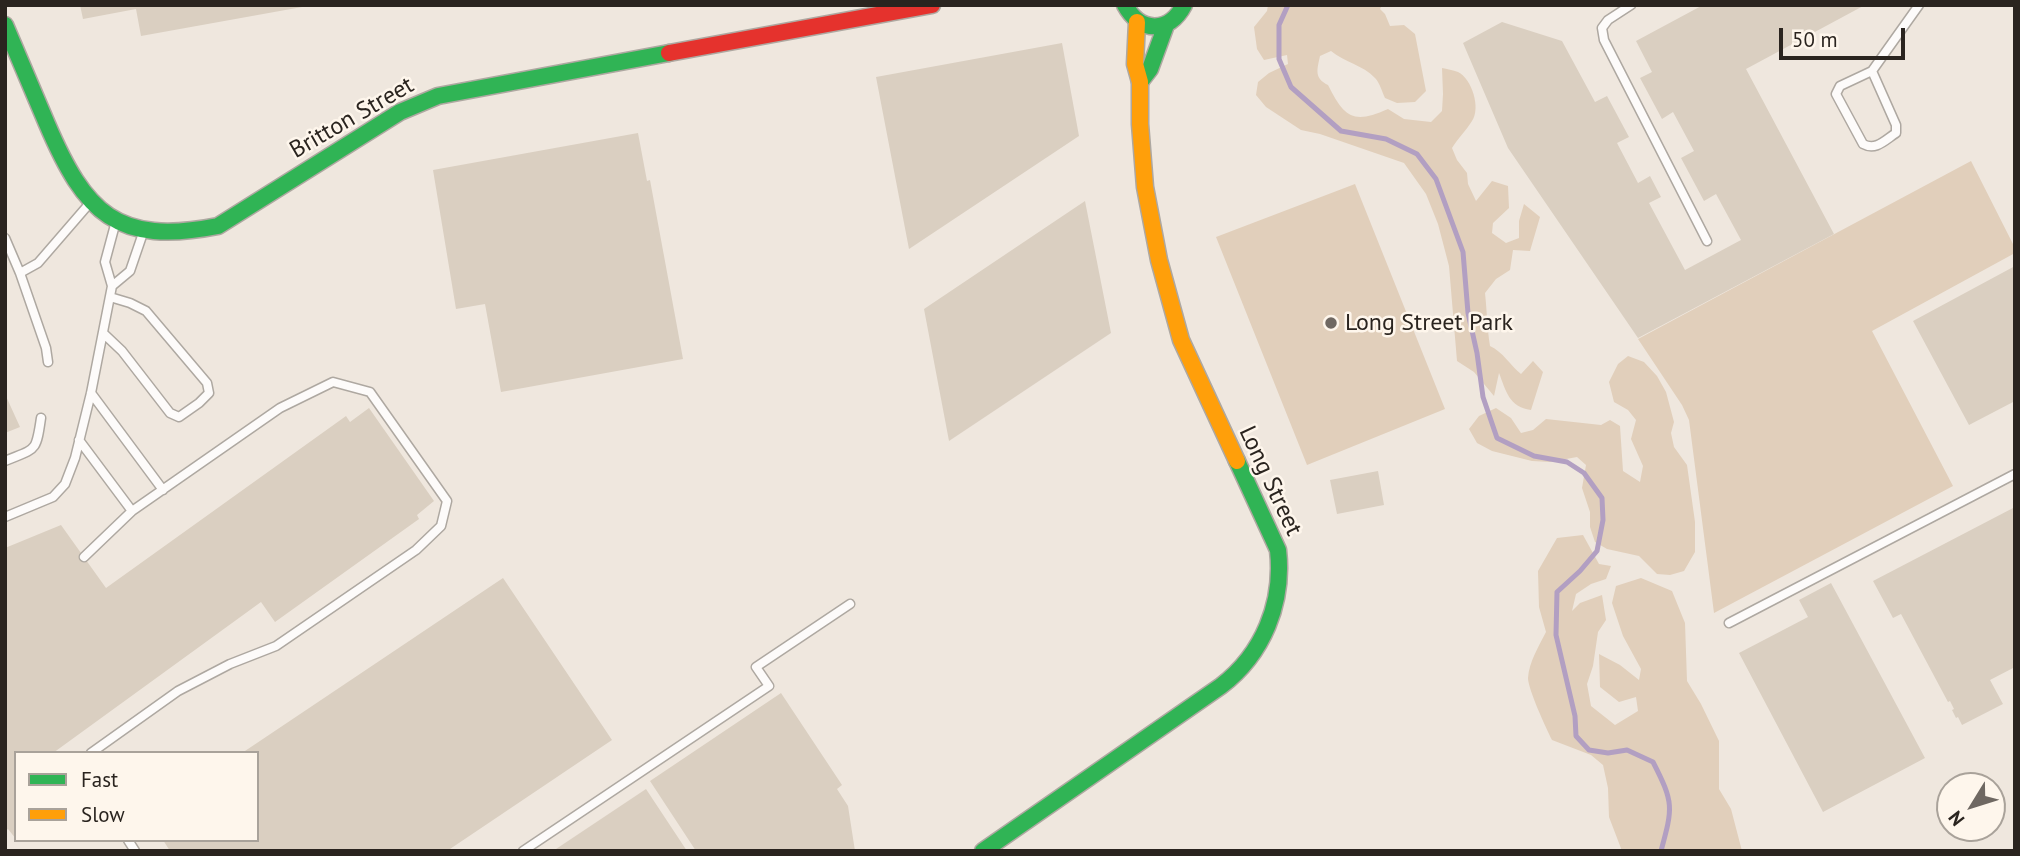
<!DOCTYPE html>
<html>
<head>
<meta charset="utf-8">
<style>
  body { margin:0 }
  #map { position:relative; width:2020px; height:856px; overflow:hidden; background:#efe7de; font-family:"PT Sans",sans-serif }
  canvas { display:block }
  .frame { position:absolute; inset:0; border:7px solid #2a241f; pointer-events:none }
  .legend { position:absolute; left:14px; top:751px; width:245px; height:91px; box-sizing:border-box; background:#fef6ec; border:2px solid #a9a29a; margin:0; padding:9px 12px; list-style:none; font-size:21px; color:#2a241f }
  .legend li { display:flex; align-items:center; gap:14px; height:35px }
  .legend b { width:35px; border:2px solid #a9a29a }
  .north { position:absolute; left:1936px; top:772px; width:70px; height:70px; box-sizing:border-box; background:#fef6ec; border:2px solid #a9a29a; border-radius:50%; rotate:232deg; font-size:19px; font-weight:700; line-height:28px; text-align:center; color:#2a241f }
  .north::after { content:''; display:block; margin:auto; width:24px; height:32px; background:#6f6862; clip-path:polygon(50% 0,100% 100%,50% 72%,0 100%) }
  .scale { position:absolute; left:1779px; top:28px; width:126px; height:32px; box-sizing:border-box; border:4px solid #2a241f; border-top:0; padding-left:9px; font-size:21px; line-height:24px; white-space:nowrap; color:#2a241f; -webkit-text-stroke:5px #fef6ec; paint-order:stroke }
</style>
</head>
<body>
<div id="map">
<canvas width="2020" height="856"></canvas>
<div class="frame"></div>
<ul class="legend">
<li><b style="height:9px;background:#30b455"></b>Fast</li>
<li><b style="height:9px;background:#ff9f0a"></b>Slow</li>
</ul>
<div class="north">N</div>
<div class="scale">50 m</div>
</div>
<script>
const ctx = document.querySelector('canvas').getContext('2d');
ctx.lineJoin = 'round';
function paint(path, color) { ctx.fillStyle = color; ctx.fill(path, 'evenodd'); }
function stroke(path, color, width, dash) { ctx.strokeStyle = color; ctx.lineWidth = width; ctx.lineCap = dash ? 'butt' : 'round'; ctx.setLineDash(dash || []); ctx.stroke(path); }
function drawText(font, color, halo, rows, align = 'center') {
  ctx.font = font + ' "PT Sans",sans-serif'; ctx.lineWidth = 5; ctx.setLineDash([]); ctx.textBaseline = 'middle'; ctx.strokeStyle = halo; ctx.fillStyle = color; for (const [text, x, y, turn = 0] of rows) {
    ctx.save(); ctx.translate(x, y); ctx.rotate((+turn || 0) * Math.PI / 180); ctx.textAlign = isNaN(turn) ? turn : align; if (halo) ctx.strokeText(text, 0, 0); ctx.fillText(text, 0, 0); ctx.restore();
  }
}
paint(new Path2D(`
  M1268,5H1382L1380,9L1385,14L1390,26L1404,25L1415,34L1426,91L1415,102L1397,103L1385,98C1382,92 1380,83 1375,78C1363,65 1344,62 1331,51L1320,56C1317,70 1314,78 1328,85C1344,117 1353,125 1388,109L1404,119L1431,122L1442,111L1443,94L1442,68C1447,69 1453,70 1458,72C1472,79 1481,108 1472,121C1466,131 1458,138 1452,148L1457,160L1467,173L1468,184L1476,201L1492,181L1508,186L1509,208L1493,223L1492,233L1506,243L1519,238V221L1524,204L1540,217L1530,251L1513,250L1510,270L1496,279L1485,293C1487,311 1487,327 1490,346C1503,352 1510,365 1521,374L1533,361L1543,372L1531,410C1509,407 1506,391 1499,373L1494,396L1474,372L1457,361L1449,266L1438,224L1426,194L1404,163L1320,134L1301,130L1266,107L1256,95L1258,82L1269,73L1288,64L1287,55L1264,60L1257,49L1254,27L1267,11Z
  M1971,161L2015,248V253L1872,331L1953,486L1714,613L1689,420L1682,405L1638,339Z
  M1355,184L1445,409L1307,465L1216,237Z
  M1628,356L1644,362L1657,376L1666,392L1674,422L1671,433L1674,447L1687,465L1695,522V552L1684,571L1670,575L1657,574L1639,556L1607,549L1595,542L1590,527V512L1582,488L1586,465L1577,457L1550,462L1532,461L1492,451L1477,443L1469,429L1479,416L1496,408L1511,418L1521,433L1533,430L1546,419L1601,425L1610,420L1620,426L1623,471L1640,482L1643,466L1631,439L1636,420L1628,410L1614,402L1609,382L1618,364Z
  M1583,535L1599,564L1611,566L1606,579L1591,584L1576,594L1572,611L1580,603L1602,595L1606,620L1598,632L1593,666L1587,684L1591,706L1615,725L1638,711L1636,697L1619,702L1600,687L1599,654L1620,665L1639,680L1641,669L1623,636L1612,603L1616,586L1641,578L1672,591L1685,623L1687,681L1701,704L1719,741V789L1731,809L1742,851H1622L1609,817L1608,788L1603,765L1591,755L1552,740C1546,728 1528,689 1528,678C1529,662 1539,646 1546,632L1539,607L1538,571L1557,538Z`), '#e1cfbb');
stroke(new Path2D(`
  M1288,5L1279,25V59L1291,87L1341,131L1386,139L1417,154L1436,179L1463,252L1468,313L1477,353L1483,397L1497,438L1534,456L1567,462L1584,473L1602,498L1603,520L1597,551L1580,571L1557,592L1556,635L1575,716L1576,736L1589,750L1608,753L1627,750L1653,762C1674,803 1673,807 1661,851`), '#b29fc2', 5);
paint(new Path2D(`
  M80,5H302V7L141,36L136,9L83,19Z
  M1703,5H1865L1746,69L1834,234L1638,338L1508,148L1463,43L1502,22L1562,41L1595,102L1607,96L1629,137L1617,143L1638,183L1650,176L1661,197L1649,203L1685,270L1741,240L1716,194L1704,201L1681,158L1694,151L1673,112L1662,119L1640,78L1652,72L1636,41Z
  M1062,43L1079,136L909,249L876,77Z
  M638,133L647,181L650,180L683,359L501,392L485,304L456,309L433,170Z
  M1085,201L1111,333L949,441L924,309Z
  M2015,266V401L1969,425L1913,321Z
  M5,394L20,427L5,433Z
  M369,408L434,501L417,515L419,519L275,622L261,602L53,753H16V839L8,829L5,831V548L61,525L106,588L346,416L350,422Z
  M1378,471L1384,505L1337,514L1330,480Z
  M2015,507V667L1990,680L2003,704L1962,725L1958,717L1956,718L1952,710L1954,709L1950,701L1948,702L1901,614L1893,618L1873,581Z
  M503,578L612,740L447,851H170L163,840H257V753H242Z
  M1831,583L1925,758L1823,812L1739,653L1808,617L1799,600Z
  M781,693L842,785L837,789L848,806L855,851H696L650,781Z
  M646,789L687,851H553Z`), '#dacfc1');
const lane = new Path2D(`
  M1631,5L1608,20L1602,28L1604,40L1707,241
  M1872,71L1896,125V133C1885,140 1876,151 1863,144L1836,94L1840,86L1872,71L1919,5
  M5,238L20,273L46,348L48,362
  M20,273L38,263L89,204
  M112,286L130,271L143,233
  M103,333L122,351L170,413L179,417L199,403L209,393L207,383L146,311L130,303L110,297
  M91,393L163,490
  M79,440L132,511
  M5,461C36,448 36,453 41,418
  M5,517L53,497L65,484L75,458L91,393L112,286L105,262L116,221
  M84,557L132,511L280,408L333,382L370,392L447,501L441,526L416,550L276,646L230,664L178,691L91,753
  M1729,623L2015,474
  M128,840L135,851
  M523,851L769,686L756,667L850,604`);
const fast = new Path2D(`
  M1125,5C1140,33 1169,34 1184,5
  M5,25C19,58 33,91 47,124C85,213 117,246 218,226L400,112L438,96L669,53
  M1140,82L1150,69L1166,25
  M983,851L1221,686C1263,654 1284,603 1278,550L1237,461`);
const slow = new Path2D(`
  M1137,22L1135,64L1140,82V124L1145,187L1159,260L1181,340L1237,461`);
const jam = new Path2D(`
  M669,53L932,5`);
stroke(lane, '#aea8a1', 11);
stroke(fast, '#aea8a1', 19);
stroke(slow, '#aea8a1', 19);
stroke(jam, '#aea8a1', 19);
stroke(lane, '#fdfbfa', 8);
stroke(fast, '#30b455', 16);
stroke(slow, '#ff9f0a', 16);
stroke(jam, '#e5322d', 16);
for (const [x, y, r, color] of [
  [1331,323,7,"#6f6862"]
]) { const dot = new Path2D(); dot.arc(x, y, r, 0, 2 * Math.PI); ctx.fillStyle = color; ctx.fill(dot); stroke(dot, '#fef6ec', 2.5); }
drawText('24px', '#2a241f', '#fef6ec', [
  ["Britton Street",352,118,-30],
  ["Long Street",1270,481,65]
]);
drawText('24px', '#2a241f', '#fef6ec', [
  ["Long Street Park",1345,323]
], 'left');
</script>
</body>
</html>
